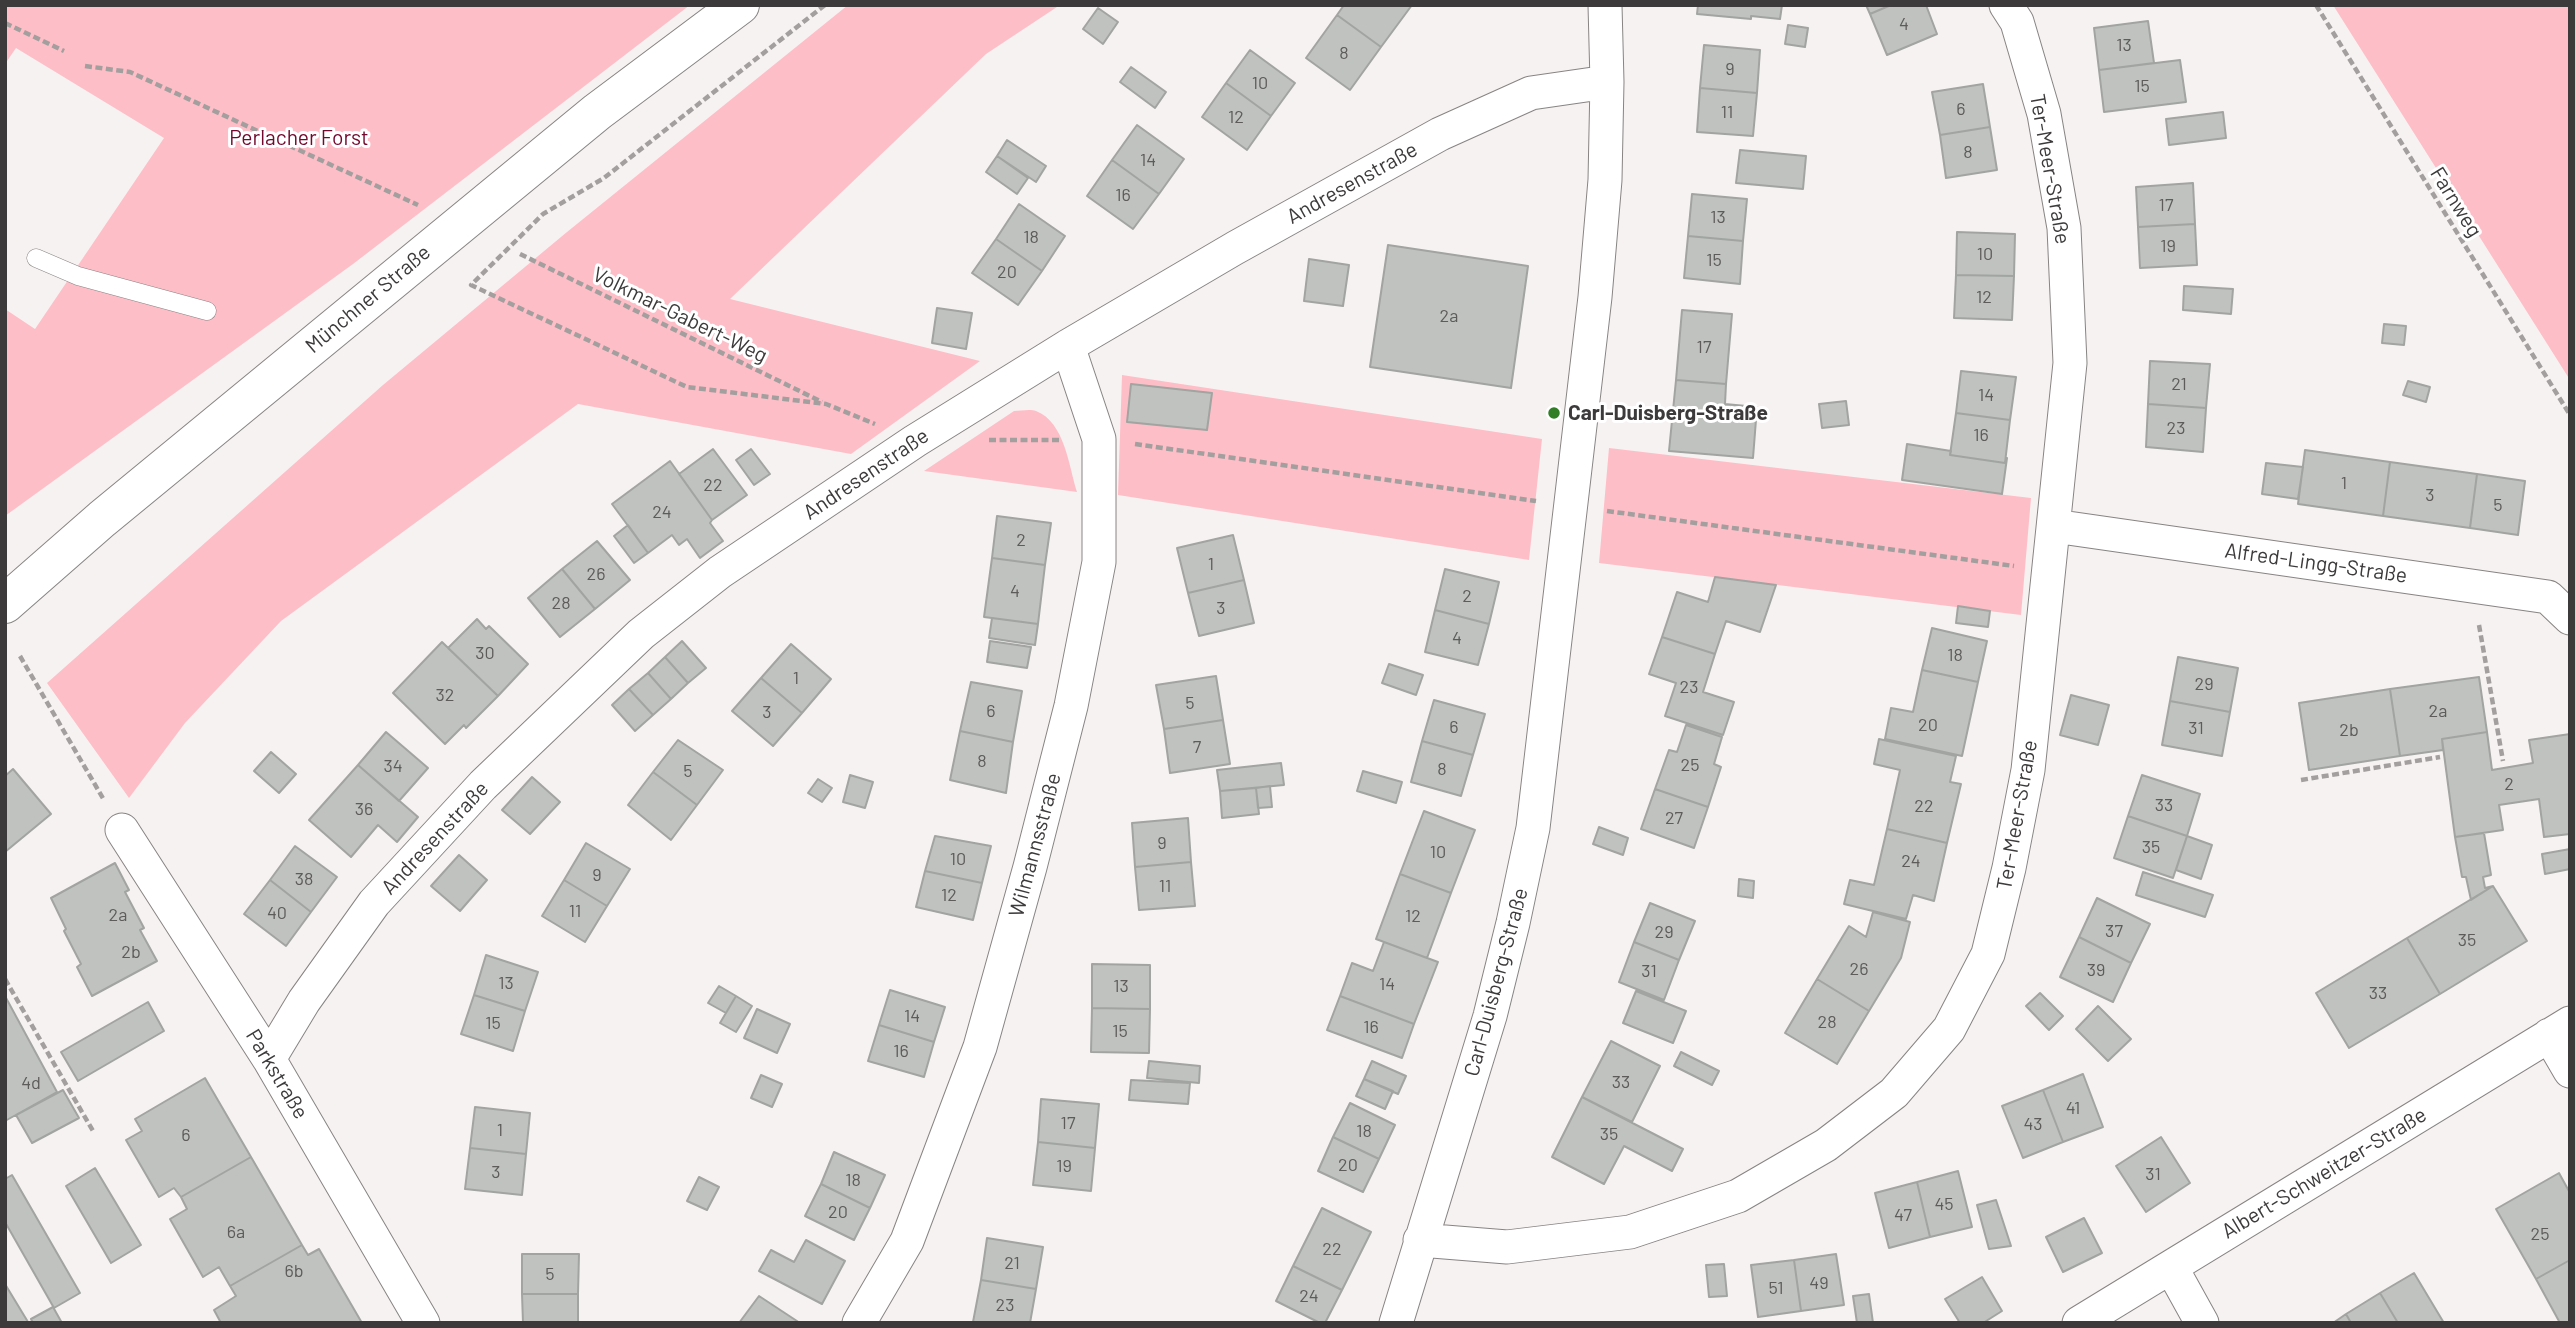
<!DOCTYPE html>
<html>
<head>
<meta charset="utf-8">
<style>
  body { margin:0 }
  #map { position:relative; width:2575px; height:1328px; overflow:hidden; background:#f7f2f2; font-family:Barlow,sans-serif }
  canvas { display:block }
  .frame { position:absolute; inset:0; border:7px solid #3c3a3a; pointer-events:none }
</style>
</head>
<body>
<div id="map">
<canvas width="2575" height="1328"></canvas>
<div class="frame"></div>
</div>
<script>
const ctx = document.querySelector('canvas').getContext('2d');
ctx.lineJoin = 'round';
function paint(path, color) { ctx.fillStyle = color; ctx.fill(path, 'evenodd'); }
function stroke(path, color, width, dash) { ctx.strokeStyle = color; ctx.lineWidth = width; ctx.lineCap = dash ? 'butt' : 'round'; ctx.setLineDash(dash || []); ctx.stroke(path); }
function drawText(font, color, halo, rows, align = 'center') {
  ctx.font = font + ' Barlow,sans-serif'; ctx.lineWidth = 6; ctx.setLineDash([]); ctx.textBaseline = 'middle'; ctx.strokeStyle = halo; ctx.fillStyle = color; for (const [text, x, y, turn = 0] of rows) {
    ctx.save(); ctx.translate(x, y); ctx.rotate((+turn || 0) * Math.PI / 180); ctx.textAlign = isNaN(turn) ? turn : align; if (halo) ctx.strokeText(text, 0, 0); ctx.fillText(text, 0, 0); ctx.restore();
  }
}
paint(new Path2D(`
  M5,5H690L353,264L5,516V309L35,329L164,138L16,48L5,64Z
  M848,5H1060L986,54L730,299L980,361L851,454L578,404L281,621L185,723L129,798L47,683L383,385L567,232Z
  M2333,5H2570V380Z
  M1122,375L1542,439L1529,560L1118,495Z
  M1014,411C1020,411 1030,409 1036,411C1065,422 1069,467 1077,492L924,471Z
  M1609,448L2031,498L2021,615L1599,563Z`), '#febec7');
const building = new Path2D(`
  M1344,5H1412L1381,47L1337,15Z
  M1698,5H1782L1780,19L1751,16V19L1697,14Z
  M1866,5H1891L1870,14Z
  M1891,5H1926L1937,34L1887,55L1870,14Z
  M1098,8L1118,22L1103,44L1083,29Z
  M1337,15L1381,47L1350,90L1306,58Z
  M2148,21L2154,63L2099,70L2094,28Z
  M1788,25L1808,28L1805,47L1785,44Z
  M1704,45L1760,50L1757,93L1700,88Z
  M1250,50L1295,83L1271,116L1226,83Z
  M2180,60L2186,102L2104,112L2099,70Z
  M1131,67L1166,92L1155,108L1120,82Z
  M1226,83L1271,116L1247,150L1202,117Z
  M1983,84L1990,127L1940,135L1932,92Z
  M1700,88L1757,93L1753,136L1697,132Z
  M2223,112L2226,138L2169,145L2166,119Z
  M1137,125L1184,159L1159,194L1112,160Z
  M1990,127L1997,170L1946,178L1940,135Z
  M1007,140L1046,166L1036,182L997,156Z
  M1740,150L1806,156L1803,189L1736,183Z
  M997,156L1028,178L1017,194L986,172Z
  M1112,160L1159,194L1133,229L1087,196Z
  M2193,183L2195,224L2138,227L2136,187Z
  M1692,194L1747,199L1743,241L1688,236Z
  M1019,204L1065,236L1042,271L996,239Z
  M2195,224L2197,265L2140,268L2138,227Z
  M1957,232L2015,234L2014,276L1956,275Z
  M1688,236L1743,241L1740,284L1684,278Z
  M996,239L1042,271L1018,305L972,273Z
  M1388,245L1528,266L1511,388L1370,367Z
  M1309,259L1349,265L1343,306L1304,301Z
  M1956,275L2014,276L2012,320L1954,318Z
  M2184,286L2233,289L2231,314L2183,310Z
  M937,308L972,313L966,349L932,343Z
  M1682,310L1732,314L1726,384L1676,380Z
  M2384,324L2406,326L2404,345L2382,343Z
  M2150,361L2210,364L2206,408L2148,404Z
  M1961,371L2016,377L2010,420L1956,413Z
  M1676,380L1726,384L1725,404L1757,407L1753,458L1669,451Z
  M2408,381L2430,387L2426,402L2403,395Z
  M1131,384L1212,393L1207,430L1127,422Z
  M1846,401L1849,425L1822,428L1819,404Z
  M2148,404L2206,408L2203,452L2146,447Z
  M1956,413L2010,420L2005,463L1950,455Z
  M1907,444L1951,451L1950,455L2005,463L2007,458L2002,494L1902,480Z
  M713,449L747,495L712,520L679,474Z
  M751,449L770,474L754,485L736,460Z
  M2305,450L2390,462L2383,516L2298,504Z
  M670,461L712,520L710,523L723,541L700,558L687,539L679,545L672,535L648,553L612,504Z
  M2390,462L2477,474L2470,528L2383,516Z
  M2266,463L2303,467L2298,499L2262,494Z
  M2477,474L2525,481L2518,535L2470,528Z
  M997,516L1051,523L1045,565L992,558Z
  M628,525L648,553L634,563L614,536Z
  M1233,535L1244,580L1188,593L1177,548Z
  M597,541L630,580L595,609L562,569Z
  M992,558L1045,565L1038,624L984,617Z
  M562,569L595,609L560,637L528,598Z
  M1445,569L1499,582L1489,624L1435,610Z
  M1715,577L1776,585L1760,632L1726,621L1715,654L1662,637L1677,592L1708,602Z
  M1244,580L1254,623L1199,636L1188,593Z
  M1958,606L1990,611L1988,627L1956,623Z
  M1435,610L1489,624L1478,665L1425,652Z
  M992,618L1038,624L1035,645L989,638Z
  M477,619L486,629L489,626L528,664L498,696L448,648Z
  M1932,628L1987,641L1978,682L1922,670Z
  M1662,637L1715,654L1703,692L1734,702L1723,735L1665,716L1676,683L1649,674Z
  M682,641L706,668L688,683L665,657Z
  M990,641L1031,647L1027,668L987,662Z
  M442,642L498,696L466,728L464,725L445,744L393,693Z
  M791,644L831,679L802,713L761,678Z
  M665,657L688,683L671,699L648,673Z
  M2178,657L2238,668L2230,712L2170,701Z
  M1389,664L1423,675L1416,695L1382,683Z
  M1922,670L1978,682L1962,756L1885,739L1891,708L1913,712Z
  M648,673L671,699L653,715L629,689Z
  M1216,676L1223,720L1164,729L1156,685Z
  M2479,677L2487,732L2442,739L2443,750L2400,756L2390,689Z
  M761,678L802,713L773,746L732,711Z
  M971,682L1022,691L1013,742L960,731Z
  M629,689L653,715L635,731L612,705Z
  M2390,689L2400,756L2309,770L2299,703Z
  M2071,695L2109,705L2098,745L2060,735Z
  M1434,700L1485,714L1473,755L1422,741Z
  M2170,701L2230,712L2222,756L2162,745Z
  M1223,720L1230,764L1170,773L1164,729Z
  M1686,725L1722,737L1714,764L1721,767L1708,807L1655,789L1669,750L1677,752Z
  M960,731L1013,742L1006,793L950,780Z
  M386,732L428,768L399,801L358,765Z
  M2487,732L2492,770L2533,763L2529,740L2570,734V834L2544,837L2539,799L2499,805L2503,830L2455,837L2442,739Z
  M1879,739L1956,756L1950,782L1961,784L1947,843L1887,829L1900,770L1874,764Z
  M678,740L723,770L697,805L653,772Z
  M1422,741L1473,755L1461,796L1411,782Z
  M271,752L296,774L279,793L254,771Z
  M1281,763L1284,785L1220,791L1217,770Z
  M358,765L418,817L397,842L378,825L351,857L309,820Z
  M13,769L51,814L5,852V776Z
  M1363,771L1402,782L1396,803L1357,791Z
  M653,772L697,805L671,840L628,805Z
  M850,775L873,782L865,808L843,802Z
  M2142,775L2200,794L2187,836L2128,816Z
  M532,777L560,802L530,834L502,810Z
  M818,779L832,788L822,802L808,793Z
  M1270,786L1272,807L1258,808L1256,788Z
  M1256,788L1259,814L1222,818L1220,791Z
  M1655,789L1708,807L1694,848L1641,829Z
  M1424,811L1475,830L1451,893L1400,874Z
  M2128,816L2187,836L2173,878L2114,858Z
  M1188,818L1191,862L1135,867L1132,823Z
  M1599,827L1628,838L1623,855L1593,844Z
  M1887,829L1947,843L1934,901L1913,895L1906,919L1844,904L1850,880L1874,885Z
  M2484,833L2491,875L2483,877L2485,888L2493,886L2471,900L2466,877H2462L2455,837Z
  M935,836L991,846L982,883L925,871Z
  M2187,836L2212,845L2201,879L2176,870Z
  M586,843L630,869L607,906L564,880Z
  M295,846L337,877L311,912L270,880Z
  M2570,849V869L2545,874L2542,854Z
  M459,855L487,880L460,911L431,886Z
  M1191,862L1195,906L1139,910L1135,867Z
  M115,863L129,890L125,892L144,928L140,930L157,961L92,996L77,967L81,964L64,931L66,929L51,898Z
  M925,871L982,883L973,920L916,907Z
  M2143,872L2213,895L2205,917L2136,895Z
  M1400,874L1451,893L1427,958L1376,939Z
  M1739,879L1754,881L1753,898L1738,896Z
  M270,880L311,912L286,946L244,914Z
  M564,880L607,906L585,942L542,916Z
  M2493,886L2527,941L2440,994L2407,938Z
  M2097,898L2150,924L2131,963L2079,937Z
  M1650,903L1695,921L1679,960L1634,942Z
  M1873,912L1910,922L1901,958L1869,1011L1817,979L1849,926L1866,937Z
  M2079,937L2131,963L2113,1002L2060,977Z
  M2407,938L2440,994L2349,1048L2316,993Z
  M1384,942L1438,962L1414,1024L1340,996L1352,963L1373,971Z
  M1634,942L1679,960L1664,1000L1619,982Z
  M486,955L538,972L525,1011L474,995Z
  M1092,964L1150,965V1009L1092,1008Z
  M1817,979L1869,1011L1837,1064L1785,1033Z
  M719,986L736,996L726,1013L708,1003Z
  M890,990L945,1007L934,1042L879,1025Z
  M1636,991L1686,1011L1673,1043L1623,1023Z
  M2040,993L2063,1016L2049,1030L2026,1006Z
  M474,995L525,1011L513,1051L461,1034Z
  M5,996L57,1092L5,1121Z
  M736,996L752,1006L736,1032L720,1023Z
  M1340,996L1414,1024L1402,1058L1327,1030Z
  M148,1002L164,1031L78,1081L61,1052Z
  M2098,1006L2131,1039L2108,1061L2076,1029Z
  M1092,1008L1150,1009L1149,1053L1091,1052Z
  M757,1009L790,1024L777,1053L744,1038Z
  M879,1025L934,1042L924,1077L868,1061Z
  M1611,1041L1660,1066L1632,1122L1582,1097Z
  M1681,1052L1719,1071L1712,1085L1674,1066Z
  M1149,1061L1200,1066L1199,1083L1147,1078Z
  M1372,1061L1406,1076L1398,1094L1364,1079Z
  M2083,1074L2103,1127L2063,1142L2043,1090Z
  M761,1075L782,1084L772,1107L751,1098Z
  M205,1078L251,1157L181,1197L174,1188L159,1197L126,1140L142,1131L135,1119Z
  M1364,1079L1393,1091L1385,1109L1356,1096Z
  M1131,1080L1190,1083L1188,1104L1129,1100Z
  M63,1090L79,1118L32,1143L16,1115Z
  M2043,1090L2063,1142L2023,1158L2002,1106Z
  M1582,1097L1683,1149L1672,1171L1624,1146L1604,1184L1552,1157Z
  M1041,1099L1099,1104L1095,1148L1038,1142Z
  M1350,1103L1395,1125L1379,1159L1333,1137Z
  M475,1107L530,1113L526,1154L470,1148Z
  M1333,1137L1379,1159L1363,1192L1318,1171Z
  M2161,1137L2190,1183L2146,1212L2116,1166Z
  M1038,1142L1095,1148L1091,1191L1033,1185Z
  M470,1148L526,1154L522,1195L465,1189Z
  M834,1152L885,1175L870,1208L821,1184Z
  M251,1157L302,1245L230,1286L219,1267L203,1277L170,1219L187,1209L181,1197Z
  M95,1168L141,1245L111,1263L66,1186Z
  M1958,1171L1972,1227L1930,1237L1917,1182Z
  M2559,1173L2570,1193V1260L2536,1279L2496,1209Z
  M12,1175L80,1293L54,1308L5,1222V1179Z
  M699,1177L719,1187L707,1210L687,1201Z
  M1917,1182L1930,1237L1889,1248L1875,1193Z
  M821,1184L870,1208L854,1240L805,1216Z
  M1996,1200L2011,1246L1989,1249L1977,1205Z
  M1322,1208L1371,1232L1342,1290L1293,1266Z
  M2084,1218L2102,1253L2063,1272L2046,1237Z
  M987,1238L1043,1247L1036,1289L981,1280Z
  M806,1240L845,1261L822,1304L759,1271L771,1250L794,1262Z
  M302,1245L308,1255L319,1249L362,1323H221L214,1310L236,1296L230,1286Z
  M522,1254H579L578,1294H522Z
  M1836,1254L1844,1305L1801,1311L1794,1260Z
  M1794,1260L1801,1311L1758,1317L1751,1265Z
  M2570,1260V1323H2560L2536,1279Z
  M1724,1264L1727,1296L1709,1297L1706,1265Z
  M1293,1266L1342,1290L1325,1323H1320L1276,1301Z
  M2414,1273L2444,1323H2398L2380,1293Z
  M1982,1277L2002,1311L1983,1323H1960L1945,1299Z
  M981,1280L1036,1289L1030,1323L973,1322Z
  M5,1284L28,1322L27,1323H5Z
  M2380,1293L2398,1323H2351L2346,1314Z
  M522,1294H578V1323H523Z
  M1869,1294L1873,1323H1857L1853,1296Z
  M759,1296L800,1323H739Z
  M53,1307L62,1323H33L31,1319Z
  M2346,1314L2351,1323H2333Z`);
paint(building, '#bfc2be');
stroke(building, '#a1a4a1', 2);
const lane = new Path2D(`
  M36,258L78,276L207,311`);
const street = new Path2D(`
  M2054,526L2548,597L2570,618
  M122,830L269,1059L423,1323
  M2549,1035L2570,1071
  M269,1059L304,1001L374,903L483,785L641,634L720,572L915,441L1068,346L1235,248L1440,134L1531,93L1607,82
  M1420,1240L1507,1247L1630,1232L1738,1196L1826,1145L1894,1093L1949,1029L1988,954L2009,868L2028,770L2070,363L2064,228L2044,114L2017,22L2006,5
  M2171,1267L2202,1323
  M859,1323L907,1241L980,1047L1030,867L1071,706L1099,562V439L1068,346
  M1396,1323L1490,1016L1513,923L1533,828L1595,297L1605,180L1607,82L1605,5
  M2079,1323L2570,1023`);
const secondary = new Path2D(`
  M5,604L102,519L597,112L740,5`);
stroke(lane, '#888484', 19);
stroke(street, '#888484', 35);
stroke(secondary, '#888484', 40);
stroke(new Path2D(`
  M825,5L604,178L543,214L471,285L687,387L826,404L875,424
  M2316,5L2570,415
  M5,23L64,51
  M85,66L130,72L418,205
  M520,254L822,402
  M989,440H1060
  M1135,444L1536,501
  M1607,511L2014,566
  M2479,625L2503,761
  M20,656L104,800
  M2301,780L2440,757
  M5,979L93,1131`), '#a39f9f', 4.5, [7, 3.5]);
stroke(lane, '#fff', 18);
stroke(street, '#fff', 33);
stroke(secondary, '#fff', 38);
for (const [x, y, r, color] of [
  [1554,413,7,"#327e26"]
]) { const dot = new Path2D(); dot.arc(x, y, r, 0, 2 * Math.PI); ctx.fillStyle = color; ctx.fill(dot); stroke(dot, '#fff', 2.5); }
drawText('18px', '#5d5c5b', null, [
  ["4",1904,24],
  ["13",2124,45],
  ["8",1344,53],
  ["9",1730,69],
  ["10",1260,83],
  ["15",2142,86],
  ["6",1961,109],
  ["11",1727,112],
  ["12",1236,117],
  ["8",1968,152],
  ["14",1148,160],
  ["16",1123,195],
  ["17",2166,205],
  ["13",1718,217],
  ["18",1031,237],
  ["19",2168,246],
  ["10",1985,254],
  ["15",1714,260],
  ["20",1007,272],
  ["12",1984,297],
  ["2a",1449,316],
  ["17",1704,347],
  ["21",2179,384],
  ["14",1986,395],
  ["23",2176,428],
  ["16",1981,435],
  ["1",2344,483],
  ["22",713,485],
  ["3",2430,495],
  ["5",2498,505],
  ["24",662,512],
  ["2",1021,540],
  ["1",1211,564],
  ["26",596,574],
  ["4",1015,591],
  ["2",1467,596],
  ["28",561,603],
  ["3",1221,608],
  ["4",1457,638],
  ["30",485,653],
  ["18",1955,655],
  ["1",796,678],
  ["29",2204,684],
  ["23",1689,687],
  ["32",445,695],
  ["5",1190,703],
  ["6",991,711],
  ["2a",2438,711],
  ["3",767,712],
  ["20",1928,725],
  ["6",1454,727],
  ["31",2196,728],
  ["2b",2349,730],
  ["7",1197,747],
  ["8",982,761],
  ["25",1690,765],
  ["34",393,766],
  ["8",1442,769],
  ["5",688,771],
  ["2",2509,784],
  ["33",2164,805],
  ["22",1924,806],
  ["36",364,809],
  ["27",1674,818],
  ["9",1162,843],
  ["35",2151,847],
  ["10",1438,852],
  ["10",958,859],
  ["24",1911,861],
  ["9",597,875],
  ["38",304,879],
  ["11",1165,886],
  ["12",949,895],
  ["11",575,911],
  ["40",277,913],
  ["2a",118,915],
  ["12",1413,916],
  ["37",2114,931],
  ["29",1664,932],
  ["35",2467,940],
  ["2b",131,952],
  ["26",1859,969],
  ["39",2096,970],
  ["31",1649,971],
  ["13",506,983],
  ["14",1387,984],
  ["13",1121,986],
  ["33",2378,993],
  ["14",912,1016],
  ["28",1827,1022],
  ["15",493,1023],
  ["16",1371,1027],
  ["15",1120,1031],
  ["16",901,1051],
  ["33",1621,1082],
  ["4d",31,1083],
  ["41",2073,1108],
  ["17",1068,1123],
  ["43",2033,1124],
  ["1",500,1130],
  ["18",1364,1131],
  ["35",1609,1134],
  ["6",186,1135],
  ["20",1348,1165],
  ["19",1064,1166],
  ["3",496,1172],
  ["31",2153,1174],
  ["18",853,1180],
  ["45",1944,1204],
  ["20",838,1212],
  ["47",1903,1215],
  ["6a",236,1232],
  ["25",2540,1234],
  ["22",1332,1249],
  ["21",1012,1263],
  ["6b",294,1271],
  ["5",550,1274],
  ["49",1819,1283],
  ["51",1776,1288],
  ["24",1309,1296],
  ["23",1005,1305]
]);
drawText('21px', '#72082d', '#fff', [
  ["Perlacher Forst",299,138]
]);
drawText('21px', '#3c3a3a', '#fff', [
  ["Ter-Meer-Straße",2050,169,80],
  ["Andresenstraße",1352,183,-29],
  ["Farnweg",2456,202,58],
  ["Münchner Straße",368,299,-40],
  ["Volkmar-Gabert-Weg",680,315,26],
  ["Andresenstraße",866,474,-34],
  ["Alfred-Lingg-Straße",2316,563,8],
  ["Ter-Meer-Straße",2017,815,-80],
  ["Andresenstraße",435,838,-47],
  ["Wilmannsstraße",1035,845,-75],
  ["Carl-Duisberg-Straße",1496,982,-75],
  ["Parkstraße",277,1074,59],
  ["Albert-Schweitzer-Straße",2324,1173,-31]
]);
drawText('bold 21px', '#3c3a3a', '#fff', [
  ["Carl-Duisberg-Straße",1568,413]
], 'left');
</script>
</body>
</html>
